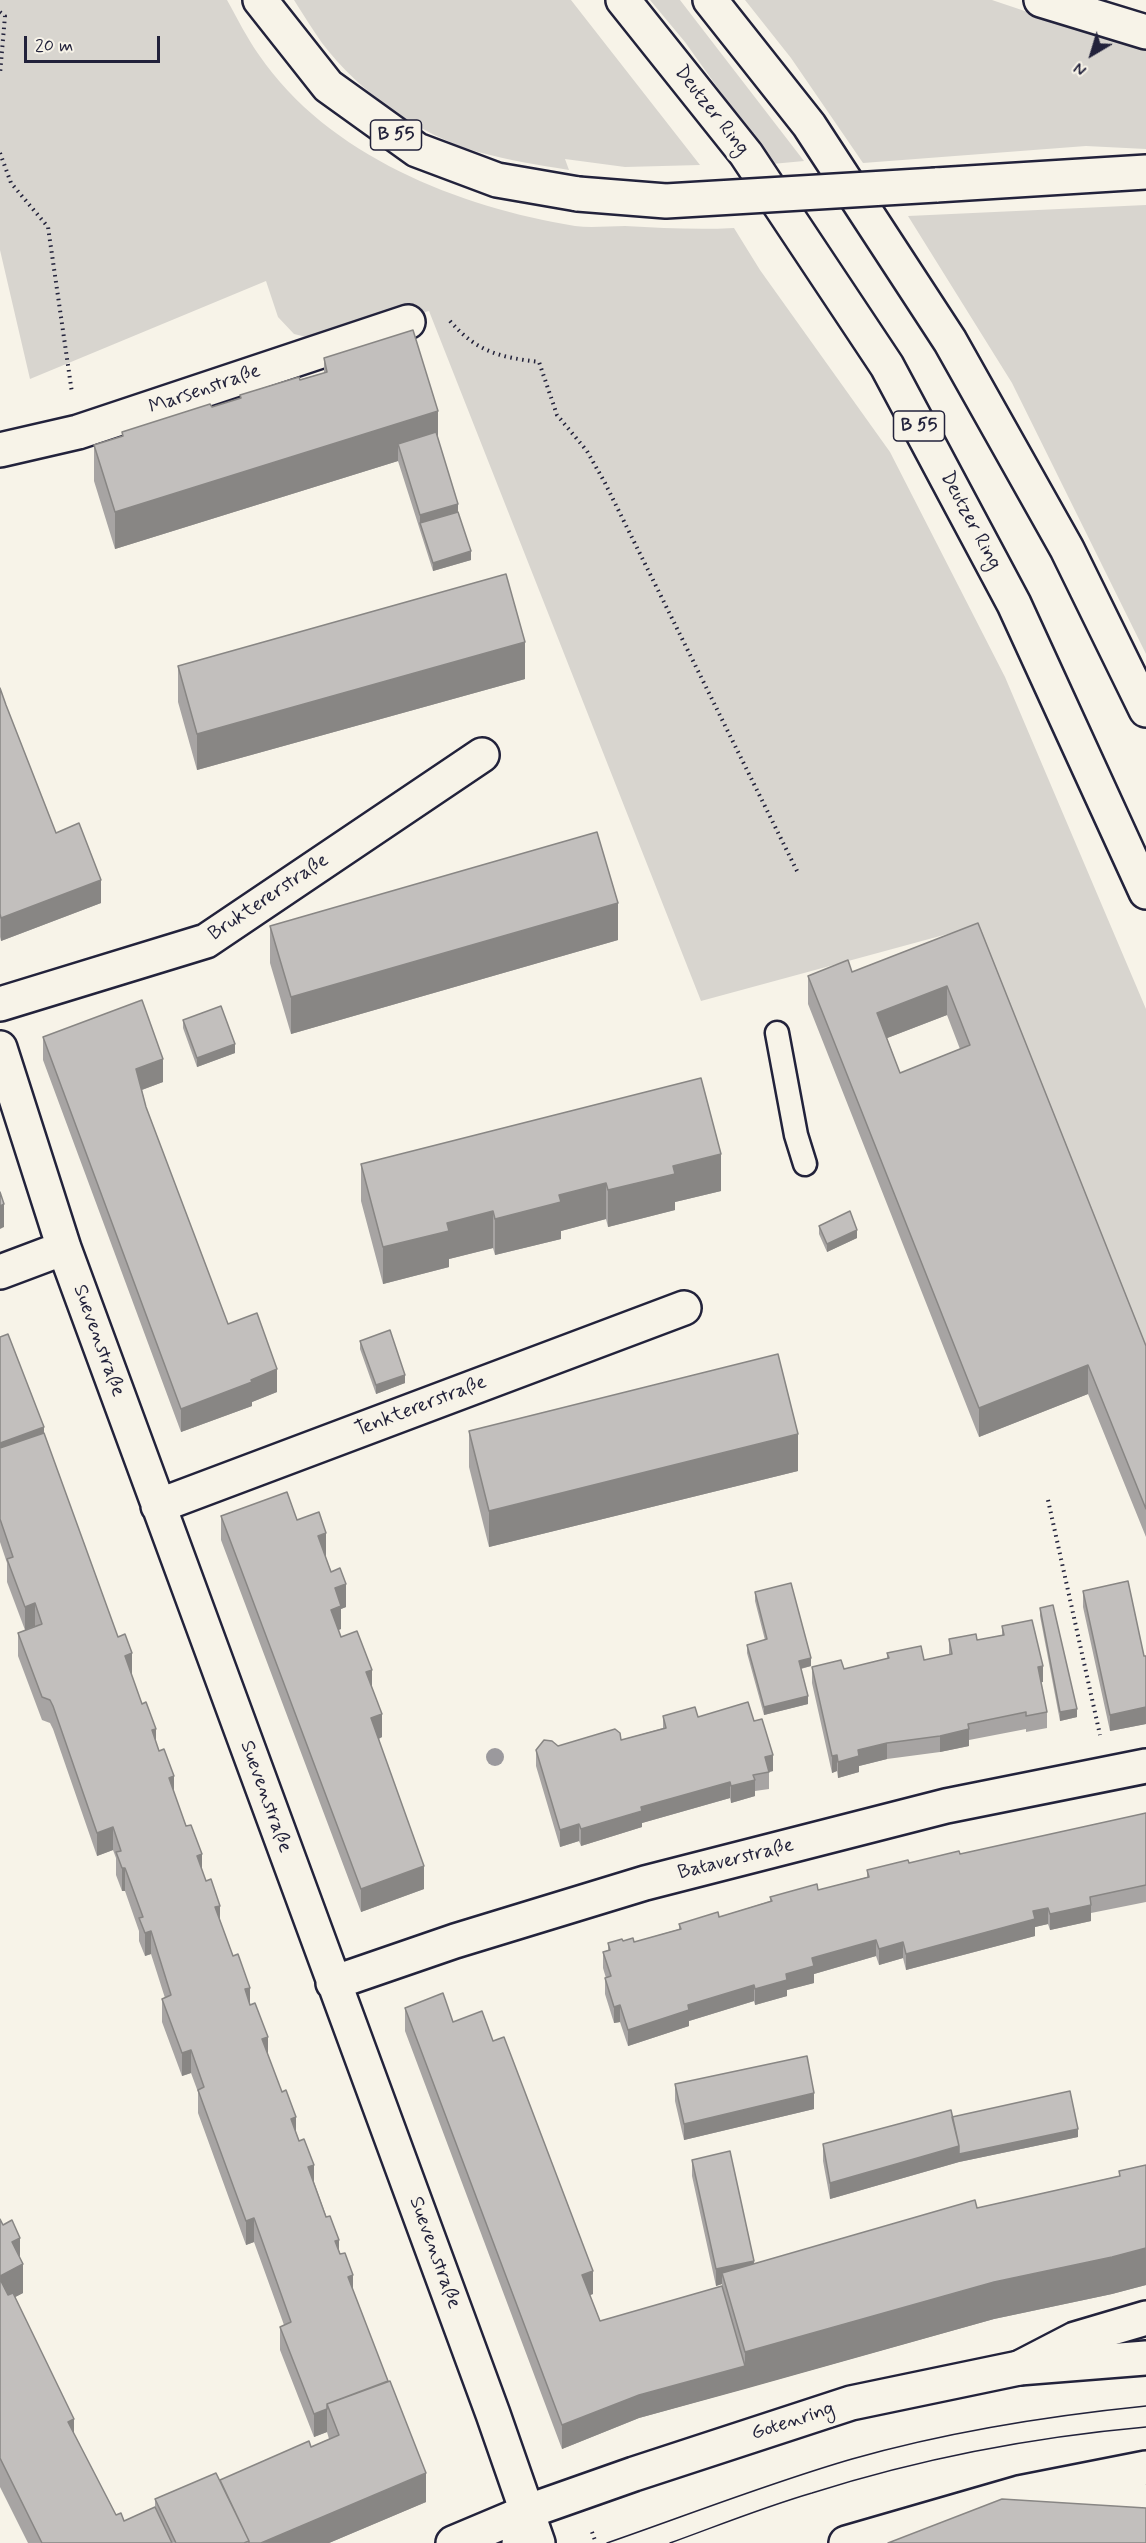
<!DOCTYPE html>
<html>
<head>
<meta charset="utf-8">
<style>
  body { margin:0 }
  #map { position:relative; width:1146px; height:2543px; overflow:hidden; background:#f7f3e8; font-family:Mynerve,sans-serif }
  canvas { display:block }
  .north { position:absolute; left:1062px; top:24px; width:60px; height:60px; -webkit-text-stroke:4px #f7f3e8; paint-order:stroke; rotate:218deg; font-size:16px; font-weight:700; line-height:24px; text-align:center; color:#22223b }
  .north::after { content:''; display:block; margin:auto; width:21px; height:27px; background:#22223b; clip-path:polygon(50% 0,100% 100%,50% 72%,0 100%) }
  .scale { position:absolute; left:24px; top:36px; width:136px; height:27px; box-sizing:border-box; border:3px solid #22223b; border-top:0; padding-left:8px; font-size:18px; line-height:21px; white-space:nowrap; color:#22223b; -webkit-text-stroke:4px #f7f3e8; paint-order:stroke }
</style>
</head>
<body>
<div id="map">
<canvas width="1146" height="2543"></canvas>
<div class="north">N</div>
<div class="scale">20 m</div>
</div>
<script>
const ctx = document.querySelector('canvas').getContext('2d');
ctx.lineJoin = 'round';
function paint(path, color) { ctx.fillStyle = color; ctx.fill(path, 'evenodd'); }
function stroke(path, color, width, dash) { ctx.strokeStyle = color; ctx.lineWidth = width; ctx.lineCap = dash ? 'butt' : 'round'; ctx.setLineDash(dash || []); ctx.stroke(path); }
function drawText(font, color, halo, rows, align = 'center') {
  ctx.font = font + ' Mynerve,sans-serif'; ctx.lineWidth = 6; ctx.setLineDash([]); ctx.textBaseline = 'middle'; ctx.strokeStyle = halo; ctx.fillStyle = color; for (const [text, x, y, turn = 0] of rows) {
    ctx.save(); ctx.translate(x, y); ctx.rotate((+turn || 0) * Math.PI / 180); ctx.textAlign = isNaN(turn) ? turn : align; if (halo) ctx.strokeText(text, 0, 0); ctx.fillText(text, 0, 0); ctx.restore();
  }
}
paint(new Path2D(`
  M0,0H227C237,18 247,38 259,55C328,156 459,207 575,226C591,228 609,226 625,226C662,228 697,230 734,228L760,270L890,452L1005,677L1146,1009V1351L977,926L701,1001L429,311L319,340L294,334L278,317L266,281L30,379L0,250Z
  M294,0H571L700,165L625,167L565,159L569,170C538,165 508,160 478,152C419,135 359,92 322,43C312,29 303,14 294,0Z
  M650,0H680L804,161L772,164L685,42Z
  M745,0H992L1102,37L1146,47V149L1086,146L863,163L791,58Z
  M1146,205V654L1012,383L908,216Z`), '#d8d5cf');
const service = new Path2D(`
  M777,1033L796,1135L805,1164`);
const minor = new Path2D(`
  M0,450L78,432L408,322
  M0,1004L206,941L482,755
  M0,1048L64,1248L493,2414L538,2543
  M0,1272L64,1248
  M158,1506L684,1308
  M333,1983L455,1941L645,1883L946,1806L1146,1766
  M1019,2368L1075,2339L1146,2318
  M1039,2494L1146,2501`);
const secondary = new Path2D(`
  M453,2543L529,2511L634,2474L851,2403L1019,2368L1146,2358
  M519,2543L529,2511
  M846,2543L1019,2493L1146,2468`);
const trunk = new Path2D(`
  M260,0L328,86L417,150L497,180L578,194
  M623,0L746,154L887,366L1014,604L1146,892
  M710,0L809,125L950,341L1067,549L1146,710
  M1041,0L1146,32
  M936,185L1146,172`);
stroke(service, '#22223b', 27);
stroke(minor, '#22223b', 38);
stroke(secondary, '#22223b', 38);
stroke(trunk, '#22223b', 38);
stroke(new Path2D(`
  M0,12L5,16L0,74
  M0,153L11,183L48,227L72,393
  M450,321C477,352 499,357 539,362L557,415L587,451L605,483L797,871
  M1048,1500L1100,1735
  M592,2532L596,2543`), '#22223b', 4, [1.5, 4.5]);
stroke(service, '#f7f3e8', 22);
stroke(minor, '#f7f3e8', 33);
stroke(secondary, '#f7f3e8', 33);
stroke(trunk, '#f7f3e8', 33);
stroke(new Path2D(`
  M607,2543C688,2515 769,2483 852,2459C947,2432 1047,2416 1146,2406
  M670,2543C717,2526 764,2507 812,2493C919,2459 1034,2437 1146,2427`), '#22223b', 1.5);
const trunkBridge = new Path2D(`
  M578,194L666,201L936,185`);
stroke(trunkBridge, '#22223b', 38, []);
stroke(trunkBridge, '#f7f3e8', 33);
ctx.fillStyle = '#9b999d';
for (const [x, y] of [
  [495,1757]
]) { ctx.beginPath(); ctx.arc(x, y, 9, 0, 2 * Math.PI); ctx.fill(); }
paint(new Path2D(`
  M324,358L438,439L471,560L433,571L398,461L115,549L94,481V445L122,436V432L240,399V395L324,373Z
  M178,666L525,679L197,770L178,702Z
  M0,688L6,705L56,833L101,903L1,941L0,937Z
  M978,923L1146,1346V1537L1088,1394L979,1437L808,1004V976L852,972ZM947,1015L960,1049L900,1073L887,1038Z
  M270,926L618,940L291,1034L270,963Z
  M183,1020L235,1053L197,1067L183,1028Z
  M43,1037L163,1082L142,1090L146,1107L228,1324L277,1392L252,1402V1406L181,1432L43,1060Z
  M361,1164L721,1191L675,1202V1210L608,1227L606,1219L561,1231V1239L495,1255L493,1248L449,1259V1267L383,1284L361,1201Z
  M819,1226L857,1238L827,1252L819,1234Z
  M0,1337L44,1433L233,1956L250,1988V2005L353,2290L426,2502L329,2543H28L0,2487V2219L20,2259L23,2293L15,2297L74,2434L116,2515L124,2521L155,2507V2499L220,2480L311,2447L329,2439L327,2432L314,2437L280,2350V2327L284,2325L254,2242L246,2245L198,2113V2092L191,2073L182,2076L162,2022V1999L165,1998L151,1954L145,1956L139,1941V1931L125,1891H122L116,1875V1858L113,1850L97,1856L53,1729L50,1723L42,1720L18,1656V1633L35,1627L25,1630L7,1582V1563L0,1542Z
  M360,1341L405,1383L376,1394L360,1349Z
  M469,1431L798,1471L489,1547L469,1467Z
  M221,1516L297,1520L326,1556H325L346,1607L341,1609V1629L338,1630L341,1637L372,1687L382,1737L379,1739L424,1889L361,1912L221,1540Z
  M1083,1591L1144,1656H1146V1724L1110,1731L1083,1607Z
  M755,1592L811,1666L801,1669L808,1704L764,1715L747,1653V1645L765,1640L755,1601Z
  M1040,1608L1077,1717L1060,1721L1040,1616Z
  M1002,1626L1043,1682H1041L1047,1712V1728L1026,1732V1729L969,1740V1746L940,1752L887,1759L859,1766V1772L838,1778L837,1771L832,1773L812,1683V1667L844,1669L887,1659V1653L924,1660L949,1655V1639L977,1640L1002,1635Z
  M663,1716L698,1717L754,1721L773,1771L769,1772V1789L755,1791V1796L731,1803L730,1798L642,1823V1827L581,1846L579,1841L560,1847L536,1766V1750L558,1746L621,1740L663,1728Z
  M1146,1813V1902L1091,1913V1921L1050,1930L1048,1924L1035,1927V1936L906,1970L903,1958L879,1965L876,1956L814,1974V1983L787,1990V1996L755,2005L754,2001L689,2021V2026L628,2046L620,2022L614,2023L605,1994V1978H606L603,1968V1952L608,1950V1943L623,1941L634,1942L679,1929V1924L719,1917L770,1901V1897L818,1890L867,1877V1870L909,1863L960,1854Z
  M405,2008L453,2022L593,2294L590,2295L600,2321L722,2286V2284L716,2286L692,2176V2160L754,2264L977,2208L1119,2176V2171L1146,2165V2285L1112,2294L994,2319L639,2418L562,2449L405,2031Z
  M675,2084L814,2109L684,2140L675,2101Z
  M1078,2137L959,2162L830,2199L823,2161V2144Z`), '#a7a4a3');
paint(new Path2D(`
  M438,411V448L398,444V461L115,549V512Z
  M458,504V520L420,523V515Z
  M471,551V560L433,571V563Z
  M525,642V679L197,770V734Z
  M101,880V903L1,941V918Z
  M618,903V940L291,1034V997Z
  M947,986V1015L877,1042V1013Z
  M235,1044V1053L197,1067V1058Z
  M163,1059V1082L136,1092V1069Z
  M721,1154V1191L675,1202V1210L608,1227V1190L673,1166Z
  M606,1183V1219L561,1231V1239L495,1255V1219L559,1195Z
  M4,1204V1227L0,1229V1206Z
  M493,1211V1248L449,1259V1267L383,1284V1247L447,1223Z
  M857,1230V1238L827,1252V1244Z
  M1088,1365V1394L979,1437V1408Z
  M277,1369V1392L252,1402V1406L181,1432V1409Z
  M405,1375V1383L376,1394V1385Z
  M44,1427V1456L0,1471V1443Z
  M798,1434V1471L489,1547V1511Z
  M326,1533V1556L318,1559V1536Z
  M346,1584V1607L341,1609V1629L331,1633V1610L335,1588Z
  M35,1603V1626L25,1630V1607Z
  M132,1653V1676L125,1656Z
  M811,1658V1666L799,1669V1661Z
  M1043,1666V1682L1038,1683V1667Z
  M372,1670V1693L366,1672Z
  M808,1696V1704L764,1715V1707Z
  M1146,1707V1724L1110,1731V1715Z
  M1077,1709V1717L1060,1721V1712Z
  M382,1714V1737L371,1742V1718Z
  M156,1729V1752L152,1730Z
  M969,1729V1746L940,1752V1736Z
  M887,1743V1759L859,1766V1772L838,1778V1762L858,1750Z
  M773,1755V1771L765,1773V1757Z
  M837,1755V1771L832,1773V1756Z
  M174,1776V1799L169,1778Z
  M755,1780V1796L731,1803V1786Z
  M730,1782V1798L642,1823V1827L581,1846V1829L641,1807Z
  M579,1824V1841L560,1847V1830Z
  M113,1827V1850L97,1856V1833Z
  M202,1854V1877L197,1856Z
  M424,1866V1889L361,1912V1889Z
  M122,1868H125V1891H122Z
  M1091,1905V1921L1050,1930V1914Z
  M220,1906V1929L215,1907Z
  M1048,1908V1924L1035,1927V1936L906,1970V1954L1033,1911Z
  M151,1931V1954L145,1956V1933Z
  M876,1940V1956L814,1974V1983L787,1990V1996L755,2005V1989L786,1974L812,1958Z
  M903,1942V1958L879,1965V1949Z
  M754,1985V2001L689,2021V2026L628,2046V2030L688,2005Z
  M250,1988V2011L245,1989Z
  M620,2005V2022L614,2023V2007Z
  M268,2037V2060L262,2039Z
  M191,2050V2073L182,2076V2053Z
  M814,2093V2109L684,2140V2124Z
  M296,2117V2140L291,2119Z
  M1078,2129V2137L959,2162V2154Z
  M959,2146V2162L830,2199V2183Z
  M314,2165V2188L308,2167Z
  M254,2218V2242L246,2245V2221Z
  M20,2238V2266L23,2264V2293L0,2305V2276L12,2242Z
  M339,2240V2263L335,2241Z
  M1146,2248V2285L1112,2294L994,2319L745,2389V2352L994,2282Z
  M754,2261V2277L722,2273V2284L716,2286V2269Z
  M593,2271V2294L582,2298V2275Z
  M353,2275V2299L348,2277Z
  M745,2366V2389L639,2418L562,2449V2425L639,2395Z
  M327,2409V2432L314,2437V2414Z
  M74,2419V2448L68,2422Z
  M426,2473V2502L329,2543H261Z`), '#888684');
const building = new Path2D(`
  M413,330L438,411L115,512L94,445L123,436L122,432L210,404L212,407L241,398L240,395L299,377L300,380L327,372L324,358Z
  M436,432L458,504L420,515L398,444Z
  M458,512L471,551L433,563L420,523Z
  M506,574L525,642L197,734L178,666Z
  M0,688L6,705L56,833L79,823L101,880L1,918L0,914Z
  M597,832L618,903L291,997L270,926Z
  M978,923L1146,1346V1509L1088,1365L979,1408L808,976L848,960L852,972ZM947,986L970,1045L900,1073L877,1013Z
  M142,1000L163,1059L136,1069L146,1107L228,1324L257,1313L277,1369L251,1380L252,1382L181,1409L43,1037Z
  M221,1006L235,1044L197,1058L183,1020Z
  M701,1078L721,1154L673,1166L675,1174L608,1190L606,1183L559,1195L561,1202L495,1219L493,1211L447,1223L449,1231L383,1247L361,1164Z
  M0,1192L4,1204L0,1206Z
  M850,1211L857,1230L827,1244L819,1226Z
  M390,1330L405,1375L376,1385L360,1341Z
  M8,1334L44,1427L0,1443V1337Z
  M778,1354L798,1434L489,1511L469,1431Z
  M44,1433L118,1637L125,1634L132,1653L125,1656L142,1704L146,1702L156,1729L152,1730L159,1751L164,1749L174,1776L169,1778L186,1826L191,1825L202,1854L197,1856L206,1881L211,1879L220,1906L215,1907L233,1956L238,1954L250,1988L245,1989L250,2005L255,2003L268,2037L262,2039L282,2092L286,2090L296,2117L291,2119L299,2141L304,2139L314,2165L308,2167L326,2217L330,2216L339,2240L335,2241L340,2254L345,2253L353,2275L348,2277L388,2381L327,2404V2409L314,2414L280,2327L291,2322L254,2218L246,2221L198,2090L204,2087L191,2050L182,2053L162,1999L171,1995L151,1931L145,1933L139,1918L143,1917L125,1868H122L116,1852L121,1851L113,1827L97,1833L53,1706L50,1700L42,1697L18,1633L42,1624L35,1603L25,1607L7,1559L13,1557L0,1519V1448Z
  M287,1492L297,1520L319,1512L326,1533L318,1536L331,1572L340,1568L346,1584L335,1588L341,1606L331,1610L341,1637L357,1631L372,1670L366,1672L382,1714L371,1718L424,1866L361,1889L221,1516Z
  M1128,1581L1144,1656H1146V1707L1110,1715L1083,1591Z
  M791,1583L811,1658L799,1661L808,1696L764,1707L747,1645L767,1639L755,1592Z
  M1053,1605L1077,1709L1060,1712L1040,1608Z
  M1032,1620L1043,1666L1038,1667L1047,1712L1026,1716V1712L968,1724L969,1729L940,1736L887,1743L858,1750L859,1756L838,1762L837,1755L832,1756L812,1667L841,1660L844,1669L889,1658L887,1653L921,1646L924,1660L952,1654L949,1639L976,1634L977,1640L1004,1635L1002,1626Z
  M748,1702L754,1721L762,1719L773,1755L765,1757L769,1772L753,1775L755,1780L731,1786L730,1782L641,1807L642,1811L581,1829L579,1824L560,1830L536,1750L544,1740L552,1741L558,1746L615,1729L620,1733L621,1740L666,1728L663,1716L695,1707L698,1717Z
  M1146,1813V1885L1090,1897L1091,1905L1050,1914L1048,1908L1033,1911L1035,1919L906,1954L903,1942L879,1949L876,1940L812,1958L814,1966L786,1974L787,1980L755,1989L754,1985L688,2005L689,2010L628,2030L620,2005L614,2007L605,1978L611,1976L603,1952L610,1950L608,1943L622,1939L623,1941L633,1938L634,1942L681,1929L679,1924L718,1912L719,1917L772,1901L770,1897L817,1884L818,1890L869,1877L867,1870L908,1860L909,1863L959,1851L960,1854Z
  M443,1993L453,2022L482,2011L493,2041L504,2037L593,2271L582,2275L600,2321L722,2286L745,2366L639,2395L562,2425L405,2008Z
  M807,2056L814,2093L684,2124L675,2084Z
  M1070,2091L1078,2129L959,2154V2146L952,2117Z
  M951,2110L959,2146L830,2183L823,2144Z
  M730,2151L754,2261L716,2269L692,2160Z
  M1146,2165V2248L1112,2257L994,2282L745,2352L722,2273L975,2200L977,2208L1120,2176L1119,2171Z
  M0,2219L3,2225L12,2220L20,2238L12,2242L23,2264L0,2276Z
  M0,2279L8,2295L13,2293L74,2419L68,2422L116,2515L121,2513L124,2521L155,2507L172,2543H42L0,2458Z
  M390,2381L426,2473L261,2543H249V2541L220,2480L309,2441L311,2447L339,2435L327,2404Z
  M216,2473L249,2541L244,2543H176L155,2499Z
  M1002,2499L1146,2508V2543H888Z`);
paint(building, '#c2bfbd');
stroke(building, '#888684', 1.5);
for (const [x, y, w] of [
  [396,135,51],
  [919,426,51]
]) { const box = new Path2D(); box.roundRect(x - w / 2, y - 15, w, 30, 4.5); ctx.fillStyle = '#f7f3e8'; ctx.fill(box); stroke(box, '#22223b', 1.5); }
drawText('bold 18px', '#22223b', null, [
  ["B 55",396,135],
  ["B 55",919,426]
]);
drawText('20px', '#22223b', '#f7f3e8', [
  ["Deutzer Ring",711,111,52],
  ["Marsenstraße",205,390,-19],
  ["Deutzer Ring",970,521,62],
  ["Bruktererstraße",269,898,-34],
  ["Suevenstraße",98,1341,70],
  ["Tenktererstraße",421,1407,-21],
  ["Suevenstraße",265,1797,70],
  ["Bataverstraße",736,1860,-14],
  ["Suevenstraße",434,2253,70],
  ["Gotenring",793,2422,-18]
]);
</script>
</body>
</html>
